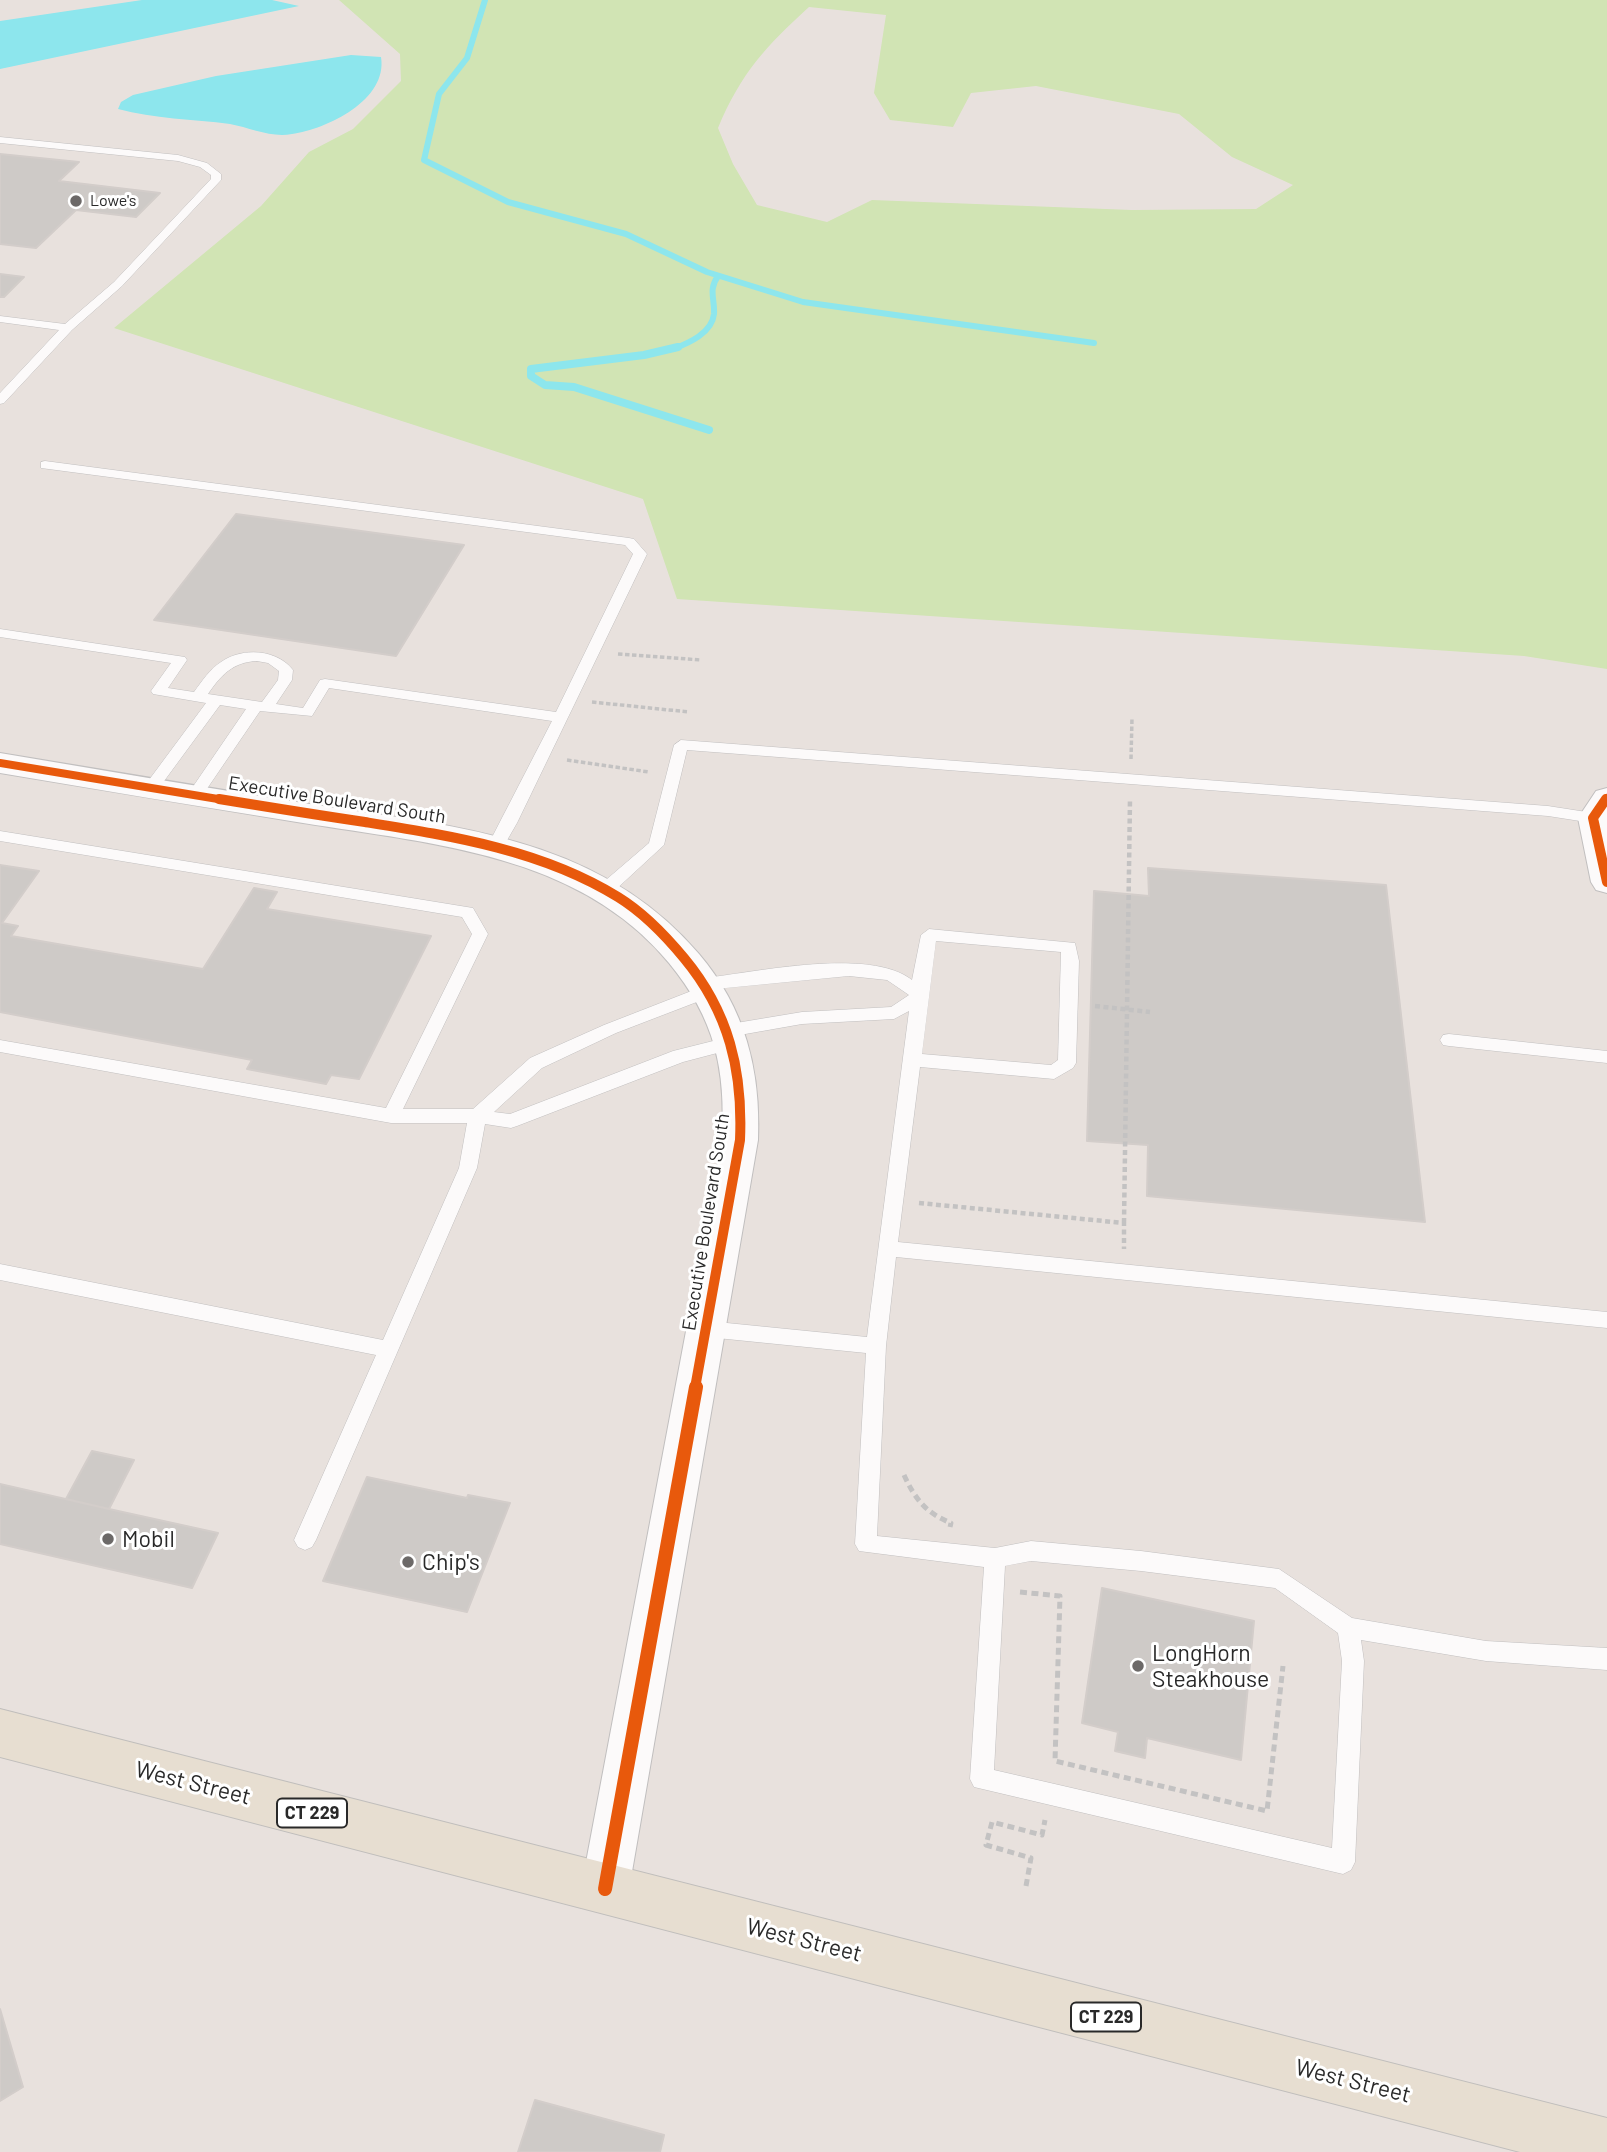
<!DOCTYPE html>
<html>
<head>
<meta charset="utf-8">
<style>
  body { margin:0 }
  canvas { display:block; background:#e8e1dd }
</style>
</head>
<body>
<canvas width="1607" height="2152"></canvas>
<script>
const ctx = document.querySelector('canvas').getContext('2d');
ctx.lineJoin = 'round';
function paint(path, color) { ctx.fillStyle = color; ctx.fill(path, 'evenodd'); }
function stroke(path, color, width, dash) { ctx.strokeStyle = color; ctx.lineWidth = width; ctx.lineCap = dash ? 'butt' : 'round'; ctx.setLineDash(dash || []); ctx.stroke(path); }
function drawText(font, color, halo, rows, align = 'center') {
  ctx.font = font + ' Barlow,sans-serif'; ctx.lineWidth = 6; ctx.setLineDash([]); ctx.textBaseline = 'middle'; ctx.strokeStyle = halo; ctx.fillStyle = color; for (const [text, x, y, turn = 0] of rows) {
    ctx.save(); ctx.translate(x, y); ctx.rotate((+turn || 0) * Math.PI / 180); ctx.textAlign = isNaN(turn) ? turn : align; if (halo) ctx.strokeText(text, 0, 0); ctx.fillText(text, 0, 0); ctx.restore();
  }
}
paint(new Path2D(`
  M339,0H1607V669L1524,656L677,599L643,499L114,328L261,206L309,152L353,129L401,81L400,54ZM809,7L886,15L874,93L890,120L953,127L971,93L1036,86L1179,114L1232,157L1293,185L1256,209L1132,210L872,200L827,222L757,205L733,164L718,128C741,73 766,46 809,7Z`), '#d1e4b4');
paint(new Path2D(`
  M142,0H272L299,6L0,69V21Z
  M351,55L381,57C388,100 327,129 292,134C271,138 251,128 230,124C193,119 154,119 118,109L121,102L133,95L216,76Z`), '#8de6ed');
stroke(new Path2D(`
  M485,0L467,58L439,94L424,160L508,202L626,234L707,272L803,302L1094,343
  M673,349C689,343 712,333 714,314C715,299 708,290 718,276`), '#8de6ed', 6);
stroke(new Path2D(`
  M678,347L644,355L531,369V376L545,385L574,387L709,430`), '#8de6ed', 8);
const building = new Path2D(`
  M0,154L79,162L59,181L160,193L136,217L76,210L36,248L0,244Z
  M0,274L24,277L4,297H0Z
  M236,514L464,545L396,656L154,620Z
  M0,865L39,871L2,923L18,926L11,936L203,969L254,888L277,892L267,909L431,936L359,1079L331,1075L326,1084L247,1069L252,1060L0,1012Z
  M1148,868L1386,885L1425,1222L1147,1196L1148,1145L1087,1141L1094,891L1149,896Z
  M92,1451L134,1460L109,1509L66,1499Z
  M367,1477L467,1498L468,1495L510,1503L467,1612L323,1581Z
  M0,1484L109,1509L218,1533L192,1588L0,1544Z
  M1102,1588L1254,1621L1241,1760L1147,1738L1145,1758L1115,1751L1118,1732L1082,1723Z
  M0,2009L23,2087L0,2101Z
  M535,2100L664,2135L660,2152H518Z`);
paint(building, '#cecac7');
stroke(building, '#d3cdca', 2);
const lane = new Path2D(`
  M0,137L178,155L207,163L221,174V180L122,286L72,330L4,403L0,404V393L59,330L0,322V316L65,324L114,282L211,179V175L200,167L178,161L0,143Z
  M45,461L629,538L634,539L647,554L517,823L502,849L496,850L488,845L552,721L329,688L312,716L260,711L200,799H190L187,795L190,791L246,709L220,705L156,792L151,793L143,788L206,703L153,694L151,691L171,663L0,637V629L185,657L187,660L168,688L194,692C202,681 210,669 221,662C242,647 277,649 293,670L292,680L276,704L303,708L320,680L325,679L556,712L633,554L625,545L41,468V462ZM257,661L268,663L279,671L278,680L262,702L208,694C221,675 233,662 257,661Z
  M681,740L1548,806L1593,813L1601,818L1593,823L1548,816L687,750L664,845L612,893H600L598,889L600,885L649,843L674,745Z
  M0,831L473,908L488,934L403,1109H473L530,1058L604,1025L699,988L697,984L699,980L705,978C757,972 870,947 912,980L921,935L929,929L1075,943L1079,961L1076,1063L1073,1068L1054,1079L920,1067L898,1242L1607,1312V1328L896,1257L886,1346L877,1536L995,1548L1031,1541L1141,1551L1279,1569L1352,1618L1486,1641L1607,1648V1670L1486,1661L1361,1640L1364,1661L1355,1862L1351,1870L1343,1874L974,1787L970,1779L984,1567L859,1551L855,1544L866,1353L707,1337L700,1335L697,1329L700,1323L707,1321L867,1337L909,1011L894,1019L802,1024L734,1036L740,1037L743,1042L740,1047L683,1062L517,1126L511,1128L485,1124L477,1168L316,1540L312,1547L305,1550L298,1547L294,1540L376,1355L0,1280V1264L383,1340L459,1168L467,1123H391L0,1052V1040L386,1108L472,934L462,917L0,841ZM936,941L1061,952L1058,1060L1051,1065L922,1054ZM849,976L887,980L909,995L891,1007L802,1012L730,1024L724,1026L721,1030L724,1034L733,1036L673,1051L510,1114L494,1112L542,1068L616,1033L715,995L716,989ZM1031,1561L1141,1571L1275,1588L1338,1633L1342,1661L1332,1848L994,1770L1005,1566Z
  M1449,1034L1607,1051V1063L1449,1046L1443,1045L1440,1040L1443,1035Z`);
const street = new Path2D(`
  M0,753C101,770 202,787 303,803C449,826 597,834 699,954C745,1008 761,1070 758,1140L629,1889L622,1906L605,1913L588,1906L581,1889L722,1140C726,1069 715,1019 669,963C579,854 433,844 303,823C202,807 101,790 0,773Z
  M1607,788V893L1596,890L1591,882L1578,818L1596,791Z`);
const primary = new Path2D(`
  M0,1709L1607,2118V2152H1520L0,1757Z`);
stroke(lane, '#c1bfbf', 1);
stroke(street, '#c1bfbf', 2);
stroke(primary, '#c0bebc', 2);
stroke(new Path2D(`
  M618,654L701,660
  M592,702L689,712
  M1131,759L1132,718
  M567,760L649,772`), '#c3c2c2', 3.5, [4.5, 2.5]);
stroke(new Path2D(`
  M1095,1006L1150,1012
  M919,1203L1124,1223V1249
  M1124,1223L1130,799`), '#c3c2c2', 4.5, [5, 3.5]);
stroke(new Path2D(`
  M904,1475C915,1499 926,1513 951,1523L950,1527
  M1020,1592L1060,1596L1055,1761L1267,1811L1283,1666
  M1026,1886L1031,1858L986,1845L992,1822L1042,1835L1045,1820`), '#c3c2c2', 5, [7, 4.5]);
paint(lane, '#fcfafa');
paint(street, '#fcfafa');
paint(primary, '#e7ded1');
stroke(new Path2D(`
  M0,763L230,801
  M1605,801L1607,798`), '#e8590c', 8);
stroke(new Path2D(`
  M219,799C268,807 317,815 365,822C452,836 542,850 618,897C644,913 665,935 684,958C729,1012 743,1071 740,1140L695,1388
  M1606,799L1593,818L1607,882`), '#e8590c', 10);
stroke(new Path2D(`
  M605,1889L696,1387`), '#e8590c', 14);
for (const [x, y, r, color] of [
  [76,201,7,"#6c6968"],
  [108,1539,7,"#6c6968"],
  [408,1562,7,"#6c6968"],
  [1138,1666,7,"#6c6968"]
]) { const dot = new Path2D(); dot.arc(x, y, r, 0, 2 * Math.PI); ctx.fillStyle = color; ctx.fill(dot); stroke(dot, '#fff', 2.5); }
drawText('16px', '#292929', '#fff', [
  ["Lowe's",90,201]
], 'left');
for (const [x, y, w] of [
  [312,1813,70],
  [1106,2017,70]
]) { const box = new Path2D(); box.roundRect(x - w / 2, y - 14.5, w, 29, 5); ctx.fillStyle = '#fff'; ctx.fill(box); stroke(box, '#292929', 2); }
drawText('bold 18px', '#292929', null, [
  ["CT 229",312,1813],
  ["CT 229",1106,2017]
]);
drawText('19px', '#292929', '#fff', [
  ["Executive Boulevard South",337,800,9],
  ["Executive Boulevard South",706,1222,-81]
]);
drawText('23px', '#292929', '#fff', [
  ["Mobil",122,1539],
  ["Chip's",422,1562],
  ["LongHorn",1152,1653],
  ["Steakhouse",1152,1679]
], 'left');
drawText('23px', '#292929', '#fff', [
  ["West Street",193,1783,14],
  ["West Street",804,1940,14],
  ["West Street",1353,2081,14]
]);
</script>
</body>
</html>
